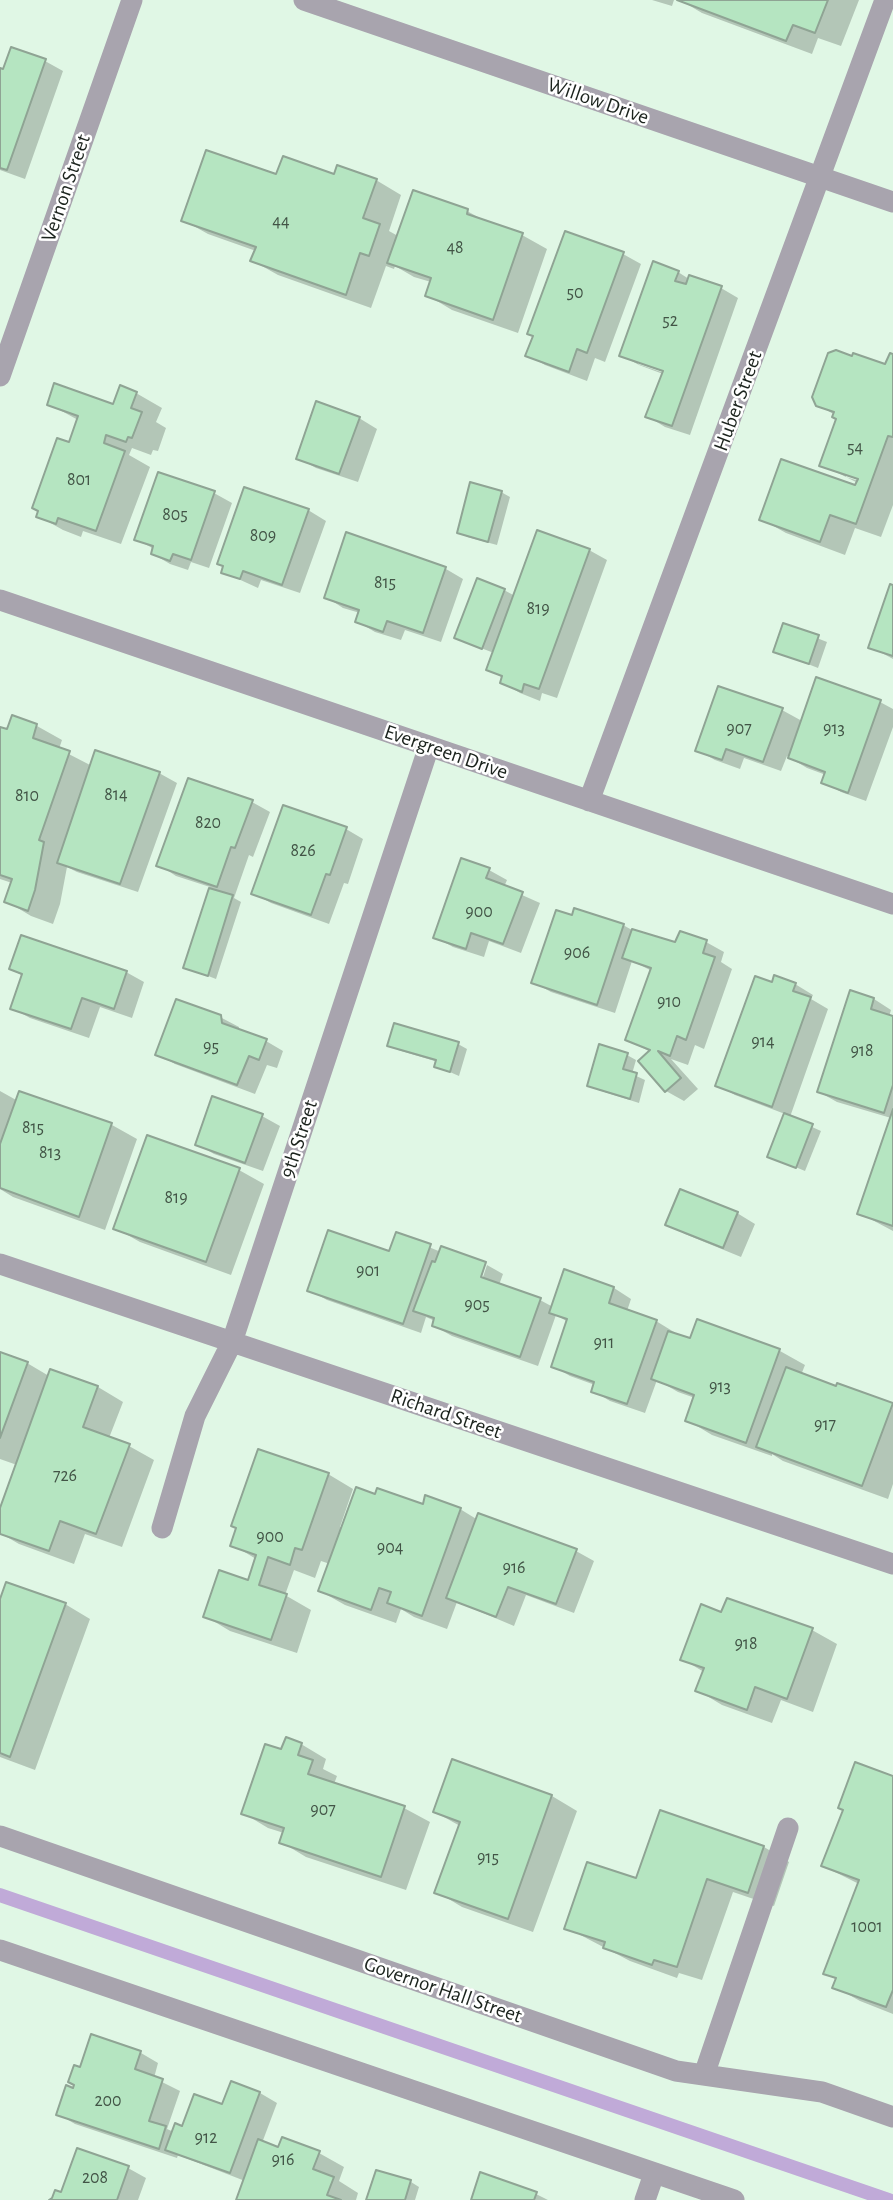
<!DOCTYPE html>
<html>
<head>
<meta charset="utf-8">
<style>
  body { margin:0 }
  canvas { display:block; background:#e0f7e5 }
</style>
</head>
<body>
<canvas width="893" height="2200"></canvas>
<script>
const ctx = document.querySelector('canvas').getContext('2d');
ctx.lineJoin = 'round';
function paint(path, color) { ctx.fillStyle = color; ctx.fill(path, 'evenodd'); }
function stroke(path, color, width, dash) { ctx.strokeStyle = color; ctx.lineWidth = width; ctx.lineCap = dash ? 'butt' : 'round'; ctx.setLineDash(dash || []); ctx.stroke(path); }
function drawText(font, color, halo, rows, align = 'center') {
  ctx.font = font + ' "Alegreya Sans",sans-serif'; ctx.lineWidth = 5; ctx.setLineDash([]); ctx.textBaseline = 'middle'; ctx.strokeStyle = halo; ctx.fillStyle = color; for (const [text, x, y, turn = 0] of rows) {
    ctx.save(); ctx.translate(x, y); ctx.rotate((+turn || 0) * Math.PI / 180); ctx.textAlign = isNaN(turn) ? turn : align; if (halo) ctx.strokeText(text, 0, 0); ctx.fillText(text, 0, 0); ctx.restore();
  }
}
paint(new Path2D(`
  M652,0H674L672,6Z
  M680,0H859L841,46L818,38L812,54L702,13Z
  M45,61L63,71L25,179L0,170V70Z
  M277,177H335L376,180L401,195L389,231L398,236L467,211L489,223L522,235L547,249L518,333L452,310L427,295L431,282L414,277L395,266L394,269L386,266L371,308L278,275L253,261L256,251L208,234L183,220Z
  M623,254L641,264L605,362L595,358L587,381L545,365L528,355Z
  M678,272L689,279L721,288L738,298L690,435L665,427L647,416L663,374L639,365L621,355ZM638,361L671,372L670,375L638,364Z
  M893,356V505L881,537L855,528L845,555L786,533L761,519L856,487L858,483L822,465L838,419L835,415L818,405L886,366ZM846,473L866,480L865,483L846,477Z
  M121,388L136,393L162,408L156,422L166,428L158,451L153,450L151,455L132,448L129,455L150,467L121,544L83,531L81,537L63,530L38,516L78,420L49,404L114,406Z
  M359,418L377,429L358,482L316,468L298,458Z
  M501,492L510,497L497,545L467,537L459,532Z
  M214,493L232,503L209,568L191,562L188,570L170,564L153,554L154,549L136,539Z
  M308,510L326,521L300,593L261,580L258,588L223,572Z
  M348,535L446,569L463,579L441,642L405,630L401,640L375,632L358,622L360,613L343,608L326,597Z
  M589,550L607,560L557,698L542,693L540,701L520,693L502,682L503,678L488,669L494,653L465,642L504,590L515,596Z
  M893,587V659L871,647Z
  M784,625L827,642L818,668L775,651Z
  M817,680L880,702L893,709V727L866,801L841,792L824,782L826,775L807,768L787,756L781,771L744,758L740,769L715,760L697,750L782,710L802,721Z
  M13,717L37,726L62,740L59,749L92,766L159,773L177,783L138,892L77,872L67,867L60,904L53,924L31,916L6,901L12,883L0,879V729L8,731Z
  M252,802L270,812L253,857L249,855L234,898L241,902L216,979L185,967L210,887L176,876L159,865Z
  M346,829L363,839L348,884L344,883L329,924L271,903L253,893Z
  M489,870L507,880L504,887L540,903L521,953L489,941L484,957L453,947L435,937Z
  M623,925L632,930L676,944L706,942L724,952L721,962L732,969L704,1049L695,1045L688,1065L671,1059L698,1089L684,1101L666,1091L640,1061L651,1052L627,1040L652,971L632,961L615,1013L551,992L533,982Z
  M11,969L126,972L144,982L132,1018L100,1007L89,1038L30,1018L12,1008L23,976Z
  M773,984H795L813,995L811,999L828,1009L790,1117L821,1131L805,1171L769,1156L785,1114L735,1095L717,1085Z
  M874,999L891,1010L889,1017L893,1018V1231L859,1213L891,1118L837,1102L819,1092Z
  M220,1017L239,1027V1031L266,1041L283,1051L277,1068L267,1065L255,1094L175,1064L157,1054Z
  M458,1044L467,1049L459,1076L436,1066L438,1062L398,1050L389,1045Z
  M627,1055L636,1060L632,1074L645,1080L639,1103L598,1090L589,1085Z
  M0,1091L18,1101L21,1093L112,1125L137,1139L105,1230L13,1197L0,1189Z
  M262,1116L280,1126L263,1171L214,1154L197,1144Z
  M239,1170L264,1184L231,1275L140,1242L115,1228Z
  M737,1213L755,1224L741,1257L685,1234L667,1224Z
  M397,1234L441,1252L442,1249L487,1264H484L477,1285L480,1286L487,1265L503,1274L499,1285L540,1300L553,1307L566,1272L614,1288L631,1299L627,1311L656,1321L674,1332L673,1334L691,1340L698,1321L780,1351L805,1365L801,1375L837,1389L838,1385L893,1406V1484L888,1499L783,1461L772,1454V1456L712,1435L687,1420L695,1398L678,1392L657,1380L645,1413L610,1401L593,1391L595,1385L570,1376L553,1366L568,1322L556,1315L538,1366L452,1336L434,1326L435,1321L426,1317L421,1333L327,1300L309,1290L390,1253Z
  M0,1354L27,1363L49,1376L51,1371L98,1387L123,1402L109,1438L129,1446L154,1460L122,1547L85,1534L74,1564L19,1544L0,1533V1513L17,1465L0,1459Z
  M328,1474L353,1489L340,1527L343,1528L376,1496L424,1506L460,1509L478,1520L576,1551L594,1561L574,1613L526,1595L514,1626L457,1602L447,1629L414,1617L401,1609L396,1623L345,1605L320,1591L330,1564L321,1561L315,1578L294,1570L285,1595L311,1610L297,1653L230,1631L205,1616L249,1582L256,1559L233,1545Z
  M0,1604H65L90,1619L35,1770L0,1757Z
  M722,1614L812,1630L837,1644L813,1712L781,1700L772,1723L722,1705L697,1690L704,1672L682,1659Z
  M301,1744L326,1759L323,1769L337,1776L334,1784L404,1808L430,1822L406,1890L306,1857L281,1842L284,1833L268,1828L243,1813L283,1751Z
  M453,1761L552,1796L577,1811L533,1932L462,1907L437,1892L460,1826L435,1812Z
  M893,1778V2014L860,2001L835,1987L837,1980L826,1973L859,1884L823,1866Z
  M764,1847L789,1862L774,1906L733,1892L702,1980L679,1973L677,1978L630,1961L567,1928L638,1881Z
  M92,2037L141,2053L158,2063L154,2078L180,2091L167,2129L174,2132L223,2106L232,2083L260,2093L277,2103L262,2143L279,2149L283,2139L319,2153L344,2167L339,2181L358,2193L356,2200H238L245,2181L178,2155L177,2158L75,2124L58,2114L74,2091Z
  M128,2168L146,2178L138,2200H53Z
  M377,2172L411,2182L419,2187L415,2200H368Z
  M481,2175L536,2194L548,2200H473Z`), '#0003');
stroke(new Path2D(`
  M0,1895L889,2200`), '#c0aad8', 14);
const building = new Path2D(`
  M677,0H828L815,33L793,25L786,41Z
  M11,47L46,59L7,170L0,168V68L3,69Z
  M206,150L276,174L283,156L334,174L337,165L377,179L363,218L380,224L369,256L360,253L346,295L250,261L256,247L181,221Z
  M413,190L468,209L467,214L523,233L493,320L425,296L431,278L387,263Z
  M565,231L624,252L587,353L577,349L569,372L525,356L533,336L527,334Z
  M653,261L679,271L675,281L686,284L689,275L722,286L672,426L645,417L663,371L619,356Z
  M836,350L852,356L853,353L885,364L890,353L893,354V437L888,436L856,524L830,515L820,542L759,520L781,459L855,485L858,479L819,466L836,419L832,417L834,412L816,406L812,397L828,353Z
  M54,383L113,404L120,385L137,392L131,408L142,412L132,438L128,437L126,442L106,435L104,443L125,451L96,531L58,518L56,524L36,517L38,511L32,508L57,438L69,442L78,416L47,405Z
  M316,401L360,417L339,474L296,459Z
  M158,472L215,491L191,560L173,554L170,561L151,554L153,546L134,540Z
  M470,482L502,491L488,542L457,533Z
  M244,487L309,509L282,585L243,571L240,579L221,573L223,566L217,564Z
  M537,530L590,549L539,689L524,684L522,692L500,683L502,676L486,670Z
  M346,532L446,567L423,633L387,621L383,632L355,622L359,610L324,598Z
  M477,578L505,589L482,649L454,638Z
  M890,584L893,585V656L868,648Z
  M783,623L819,635L809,664L773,652Z
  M816,677L881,700L848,793L821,783L825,772L788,758Z
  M718,686L783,708L763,762L726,749L722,760L695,751Z
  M12,715L37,724L33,738L70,751L39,840L44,842L35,890L28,911L4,902L12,879L0,875V727L7,729Z
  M95,750L160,772L120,884L57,863Z
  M188,778L253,800L235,848L231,847L217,887L156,866Z
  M283,805L347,827L330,875L326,874L311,915L251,894Z
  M461,858L490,868L486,878L523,892L503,944L471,933L466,949L433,938Z
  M209,888L233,895L208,976L183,968Z
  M574,908L624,924L597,1005L531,983L556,910L572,915Z
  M632,929L675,942L680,931L707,940L703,953L715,957L686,1040L677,1036L670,1056L658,1051L681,1078L665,1092L638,1061L650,1050L625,1040L651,968L622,958Z
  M21,935L127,971L114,1009L82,998L71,1029L10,1009L22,974L9,969Z
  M774,975L796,983L793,991L811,997L772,1107L715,1086L755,976L772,982Z
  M850,990L874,998L871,1009L893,1016V1085L884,1113L817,1092Z
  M176,999L221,1015L222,1023L267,1039L259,1060L249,1056L237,1085L155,1055Z
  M394,1023L459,1042L450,1072L434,1067L436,1060L387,1046Z
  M599,1044L628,1053L623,1069L637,1073L630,1099L587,1086Z
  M19,1091L112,1123L79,1217L0,1188V1144Z
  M212,1096L263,1114L245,1163L195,1145Z
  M893,1109V1226L857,1214Z
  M784,1113L813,1124L796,1168L767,1157Z
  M147,1135L240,1168L206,1262L113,1229Z
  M680,1189L738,1212L723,1248L665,1225Z
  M328,1230L389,1251L396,1232L431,1244L403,1324L307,1291Z
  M441,1246L486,1262L481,1277L541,1298L520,1357L432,1326L434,1318L413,1311L432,1261L435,1262Z
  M564,1269L614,1287L609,1303L657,1320L627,1404L591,1392L594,1382L551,1367L567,1319L549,1313Z
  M697,1319L780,1349L746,1443L685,1421L694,1395L651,1379L668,1331L690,1338Z
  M0,1352L28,1362L0,1438Z
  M786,1367L836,1386L837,1383L893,1403L862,1486L756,1447Z
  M50,1369L98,1386L83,1427L130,1444L96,1534L60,1521L49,1551L0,1534V1508Z
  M258,1449L329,1473L302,1550L295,1548L290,1565L268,1557L259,1585L287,1594L271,1640L203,1617L219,1570L248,1580L256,1555L230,1546L236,1528L231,1526Z
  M356,1487L375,1494L377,1488L423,1504L425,1495L461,1508L422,1616L387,1603L391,1592L379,1588L371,1610L318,1591Z
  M478,1513L577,1549L556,1604L508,1587L496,1617L446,1598Z
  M6,1582L66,1603L10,1757L0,1753V1599Z
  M727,1598L813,1628L787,1699L755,1687L747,1710L695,1691L704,1668L680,1660L701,1604L721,1612Z
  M286,1737L302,1743L298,1755L313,1760L308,1774L405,1806L381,1877L279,1843L284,1828L241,1814L265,1744L281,1749Z
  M452,1759L552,1795L508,1919L434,1893L460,1822L433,1812Z
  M855,1762L893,1776V1990L886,2007L832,1988L836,1978L823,1974L859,1880L821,1866L843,1810L838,1808Z
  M660,1810L764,1846L748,1893L707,1879L677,1967L654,1960L652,1965L603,1948L605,1942L564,1929L587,1862L636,1878Z
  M91,2034L141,2051L135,2069L163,2079L149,2121L166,2126L159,2149L56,2115L66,2085L73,2088L74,2085L68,2082L74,2065L80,2067Z
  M231,2081L260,2092L230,2173L165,2150L175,2123L182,2126L194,2094L222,2104Z
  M282,2137L320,2151L313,2169L334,2177L327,2195L341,2200H236L258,2139L278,2147Z
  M77,2148L129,2166L117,2200H49L52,2198L55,2190L61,2192Z
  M376,2170L411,2180L405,2200H366Z
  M480,2172L537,2192L534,2200H471Z`);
paint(building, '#b5e5c1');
stroke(building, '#8fa494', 2);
stroke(new Path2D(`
  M304,0L893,202
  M0,376L132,0
  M0,600L893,904
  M589,801L885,0
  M0,1264L893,1564
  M162,1528L195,1416L232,1342L429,746
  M0,1836L676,2071L822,2092L893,2117
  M0,1950L734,2200
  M704,2075L788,1828
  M645,2200L654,2174`), '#a8a4ae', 21);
drawText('18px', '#425446', null, [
  ["44",281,222],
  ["48",455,248],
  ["50",575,293],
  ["52",670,321],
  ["54",855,448],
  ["801",79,480],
  ["805",175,515],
  ["809",263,536],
  ["815",385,583],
  ["819",538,609],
  ["907",739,729],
  ["913",834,729],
  ["814",116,795],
  ["810",27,796],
  ["820",208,823],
  ["826",303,851],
  ["900",479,912],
  ["906",577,953],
  ["910",669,1002],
  ["914",763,1042],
  ["95",211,1047],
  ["918",862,1051],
  ["815",33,1128],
  ["813",50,1153],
  ["819",176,1198],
  ["901",368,1271],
  ["905",477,1305],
  ["911",604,1343],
  ["913",720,1387],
  ["917",825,1425],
  ["726",65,1476],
  ["900",270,1537],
  ["904",390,1548],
  ["916",514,1568],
  ["918",746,1644],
  ["907",323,1810],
  ["915",488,1858],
  ["1001",867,1927],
  ["200",108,2101],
  ["912",206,2138],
  ["916",283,2160],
  ["208",95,2178]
]);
drawText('21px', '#1b231d', '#fff', [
  ["Willow Drive",598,101,19],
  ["Vernon Street",66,188,-71],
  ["Huber Street",738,401,-70],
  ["Evergreen Drive",446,752,19],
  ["9th Street",299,1139,-72],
  ["Richard Street",446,1414,19],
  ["Governor Hall Street",443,1990,19]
]);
</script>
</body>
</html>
